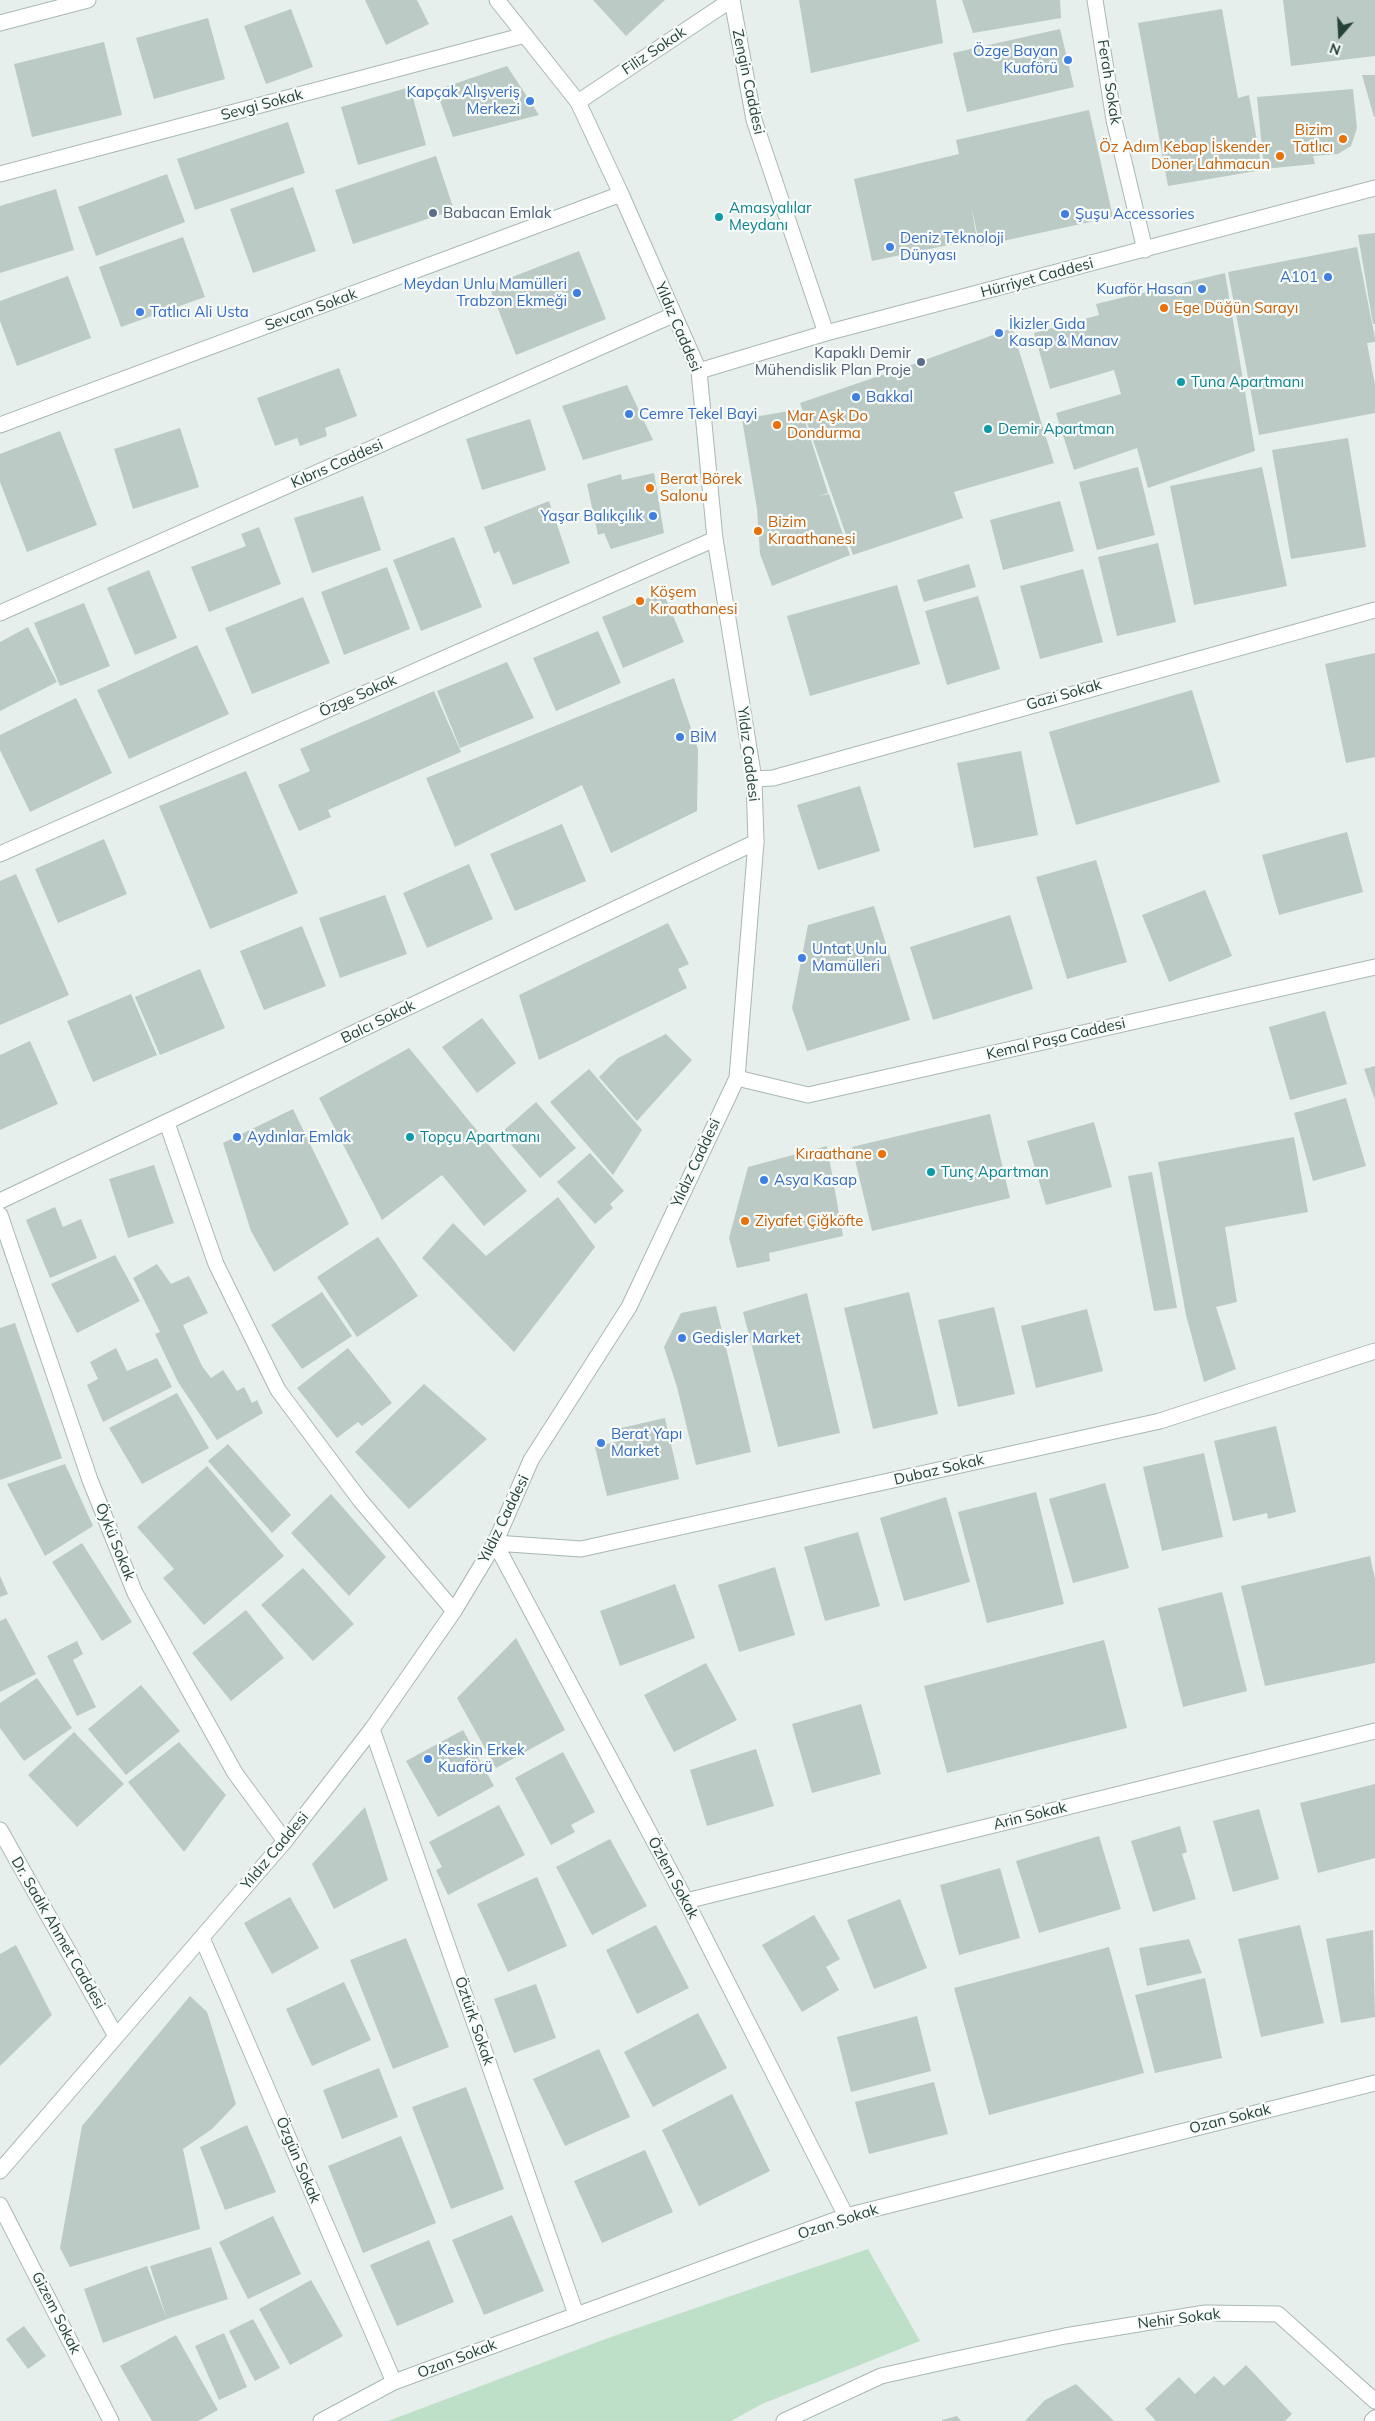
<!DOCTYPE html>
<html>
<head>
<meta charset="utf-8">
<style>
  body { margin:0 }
  #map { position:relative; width:1375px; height:2421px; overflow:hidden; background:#e6efeb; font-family:Mulish,sans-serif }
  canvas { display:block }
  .north { position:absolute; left:1315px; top:10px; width:50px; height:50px; -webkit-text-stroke:4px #f7fbf9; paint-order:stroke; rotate:199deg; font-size:14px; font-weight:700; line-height:20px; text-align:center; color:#24423a }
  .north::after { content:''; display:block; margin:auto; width:18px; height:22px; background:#24423a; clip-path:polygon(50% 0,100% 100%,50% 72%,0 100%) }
</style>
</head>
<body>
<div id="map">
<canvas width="1375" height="2421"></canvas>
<div class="north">N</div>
</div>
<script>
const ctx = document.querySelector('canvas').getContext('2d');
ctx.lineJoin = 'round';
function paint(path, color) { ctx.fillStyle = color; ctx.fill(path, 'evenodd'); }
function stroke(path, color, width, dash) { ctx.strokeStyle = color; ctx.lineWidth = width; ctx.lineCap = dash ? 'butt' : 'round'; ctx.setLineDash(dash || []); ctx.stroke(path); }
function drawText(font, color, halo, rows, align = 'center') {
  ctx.font = font + ' Mulish,sans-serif'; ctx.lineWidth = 4.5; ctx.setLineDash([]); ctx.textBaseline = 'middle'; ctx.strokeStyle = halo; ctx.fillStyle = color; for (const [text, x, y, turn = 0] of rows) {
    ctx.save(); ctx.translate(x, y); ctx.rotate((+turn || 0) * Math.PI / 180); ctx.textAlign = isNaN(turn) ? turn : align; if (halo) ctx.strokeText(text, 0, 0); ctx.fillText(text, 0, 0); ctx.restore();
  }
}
paint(new Path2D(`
  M868,2249L920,2341L762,2404L731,2421H388L608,2338Z`), '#bfe0c8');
paint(new Path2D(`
  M365,0H417L429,24L386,45Z
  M593,0H665L626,36Z
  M799,0H936L943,43L811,73Z
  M962,0H1060L1061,18L973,33Z
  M1283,0H1375V56L1291,66Z
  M291,9L313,67L266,84L244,26Z
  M1222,9L1238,98L1249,95L1262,170L1168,186L1138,23Z
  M208,18L225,79L154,99L136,38Z
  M1060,29L1074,87L967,112L953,53Z
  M104,42L122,115L32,137L14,64Z
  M507,66L539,115L453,137L436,90Z
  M1362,75H1375V117H1374Z
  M410,87L426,145L358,165L341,107Z
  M1353,89L1357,128L1351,146L1338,154L1313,156L1315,164L1264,169L1257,97Z
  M1089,110L1113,217L980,246L971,206L977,239L872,261L854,179L959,154L956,140Z
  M288,122L305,173L195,210L177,159Z
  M436,156L454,210L353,244L335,190Z
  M167,174L185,222L96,256L78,207Z
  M293,187L316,251L253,273L230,209Z
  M56,189L74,250L0,273V206Z
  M1375,233V324H1373L1358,235Z
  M183,237L205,297L121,327L99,267Z
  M1357,247L1375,338V342L1367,343L1375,385V413L1259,435L1228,272Z
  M579,251L606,319L516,355L489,286Z
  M1225,273L1255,451L1148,488L1137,448L1074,470L1056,413L1121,394L1114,370L1050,389L1034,333L1099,315L1096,304Z
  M68,276L91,338L17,366L0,321V301Z
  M1012,328L1054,463L954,492L963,518L853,555L800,403L911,365L914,374L911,365Z
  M339,368L357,416L325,428L327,436L300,446L297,438L275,446L257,398Z
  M627,385L653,440L583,460L562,406Z
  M801,409L828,493L818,496L829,494L850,555L772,586L760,554L757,509L742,419Z
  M530,419L546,470L482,490L466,439Z
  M180,428L199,487L133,509L114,449Z
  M60,431L97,525L27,552L0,482V454Z
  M1348,438L1366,547L1291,559L1272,450Z
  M1138,467L1155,535L1097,550L1079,482Z
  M1262,467L1287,586L1194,605L1170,486Z
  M654,473L664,533L611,549L604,533L598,535L587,484L621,474L622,480Z
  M363,496L381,550L312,573L294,518Z
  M549,501L570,563L513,585L499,551L494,554L484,527Z
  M1060,501L1074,551L1003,570L990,520Z
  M259,527L281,584L209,612L191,567L246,546L241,534Z
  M454,537L482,607L421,631L393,560Z
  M1158,543L1176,622L1117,636L1098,557Z
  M969,564L976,587L924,602L917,580Z
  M387,567L410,629L344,655L321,592Z
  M1083,569L1103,642L1040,659L1020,586Z
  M149,570L177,638L135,655L107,588Z
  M897,585L920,664L810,696L787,616Z
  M663,592L684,642L623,668L602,617Z
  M978,596L1000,669L947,685L925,611Z
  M303,597L330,663L252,694L225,628Z
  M84,603L110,666L60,686L34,623Z
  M28,627L57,682L0,711V642Z
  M598,631L621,683L556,711L533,658Z
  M197,645L229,714L129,759L97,690Z
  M1375,653V757L1346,763L1325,664Z
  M507,662L534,718L460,748L437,691Z
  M674,678L698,749L697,811L611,853L582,785L455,847L426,778Z
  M1192,690L1220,782L1076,825L1049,732Z
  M434,691L461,752L328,810L331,817L299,831L278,785L310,771L300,749Z
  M76,698L112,773L30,812L0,750V735Z
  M1021,751L1038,835L974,848L957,763Z
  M246,771L298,893L210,929L159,806Z
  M860,786L880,851L818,870L797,805Z
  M562,824L586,881L515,911L490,854Z
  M1347,832L1363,892L1279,915L1262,855Z
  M104,839L127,894L58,923L35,869Z
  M1096,860L1127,962L1067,979L1036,877Z
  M469,864L493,919L427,948L403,893Z
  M16,874L69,995L0,1025V881Z
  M1205,890L1232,956L1169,982L1142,915Z
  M385,895L407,954L340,978L319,918Z
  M874,906L910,1020L807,1051L792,1008L808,925Z
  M1010,915L1033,989L933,1020L910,947Z
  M668,923L689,964L678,969L687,988L539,1060L519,995Z
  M302,926L326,986L264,1010L240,951Z
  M200,969L225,1028L160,1055L135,997Z
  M131,994L157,1055L93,1082L67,1021Z
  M1325,1011L1347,1084L1290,1100L1269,1027Z
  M482,1018L516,1063L477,1093L442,1047Z
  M666,1034L692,1060L637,1121L599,1077L618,1058Z
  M30,1041L58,1104L0,1130V1055Z
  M409,1048L527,1191L484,1226L442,1175L382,1220L319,1098Z
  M1375,1066V1100L1364,1069Z
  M589,1069L642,1130L613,1175L550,1102Z
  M1346,1098L1366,1166L1313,1181L1294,1113Z
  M536,1102L576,1148L540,1178L501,1133Z
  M293,1109L349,1224L274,1272L251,1231L223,1143Z
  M990,1114L1010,1198L872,1231L852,1147Z
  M1094,1122L1112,1187L1046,1205L1027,1141Z
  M1294,1137L1308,1212L1225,1227L1237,1302L1216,1307L1236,1369L1204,1382L1186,1315L1158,1162Z
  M827,1146L843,1236L769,1253L770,1261L737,1268L729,1238L748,1167Z
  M590,1153L624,1191L610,1204L613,1208L595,1224L557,1182Z
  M154,1165L174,1223L128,1238L109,1179Z
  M1152,1172L1177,1308L1154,1311L1128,1176Z
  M558,1197L595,1247L514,1352L422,1258L453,1223L486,1256Z
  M55,1207L63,1227L81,1219L97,1258L50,1278L26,1220Z
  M378,1237L418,1296L357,1337L317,1277Z
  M115,1255L140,1301L77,1333L51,1284Z
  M157,1264L171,1284L189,1276L208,1313L183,1325L202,1366L211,1378L223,1370L237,1391L244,1387L252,1403L257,1400L263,1413L217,1440L178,1382L155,1334L160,1332L133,1278Z
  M322,1292L352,1336L302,1369L271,1325Z
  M909,1292L938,1414L873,1429L844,1308Z
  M807,1293L840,1433L778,1447L743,1312Z
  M716,1306L751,1452L696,1465L677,1387L664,1347L681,1313Z
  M994,1307L1015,1394L958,1407L938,1320Z
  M1087,1309L1103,1371L1036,1388L1021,1326Z
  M15,1323L62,1458L0,1480V1328Z
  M116,1348L127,1371L157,1358L172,1387L103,1422L87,1385L98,1379L90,1362Z
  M348,1348L392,1403L362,1426L358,1422L337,1438L297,1388Z
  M424,1384L487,1439L409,1509L355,1452Z
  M177,1393L209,1448L142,1484L109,1428Z
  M665,1418L679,1479L607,1496L595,1447L623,1440L621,1428Z
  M1276,1426L1296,1512L1268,1519L1267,1513L1233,1521L1214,1441Z
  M228,1444L291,1515L272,1533L208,1461Z
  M1204,1453L1223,1537L1162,1551L1143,1467Z
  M65,1464L93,1526L45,1556L7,1484Z
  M207,1466L284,1556L204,1625L163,1578L174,1569L137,1527Z
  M1105,1483L1129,1568L1073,1583L1049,1499Z
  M1036,1492L1064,1604L987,1623L958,1512Z
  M331,1494L386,1557L349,1596L291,1533Z
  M946,1497L970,1582L904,1601L880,1518Z
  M858,1532L880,1606L825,1621L804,1547Z
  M82,1543L132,1622L102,1641L52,1562Z
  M1370,1556L1375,1579V1663L1265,1686L1241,1586Z
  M775,1567L795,1635L739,1652L718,1585Z
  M303,1568L354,1624L313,1661L261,1605Z
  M0,1576L8,1594L0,1597Z
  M675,1584L695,1638L620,1666L600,1611Z
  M1222,1592L1247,1691L1183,1707L1158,1608Z
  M246,1610L284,1658L231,1701L192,1653Z
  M6,1618L36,1674L0,1692V1621Z
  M516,1638L565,1730L496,1768L457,1698Z
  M1104,1640L1127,1728L947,1773L924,1686Z
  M77,1641L83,1654L73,1660L96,1707L77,1716L47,1656Z
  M706,1663L737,1720L674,1752L644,1695Z
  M37,1678L72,1728L24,1761L0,1728V1703Z
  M141,1685L180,1731L126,1775L88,1729Z
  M861,1704L881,1774L812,1793L792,1724Z
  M463,1730L494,1786L438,1817L406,1761Z
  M74,1732L124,1784L77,1827L28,1775Z
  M179,1742L226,1795L184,1852L128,1782Z
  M756,1749L774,1806L707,1826L690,1770Z
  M563,1752L595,1812L571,1825L575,1832L551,1845L515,1778Z
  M1375,1784V1858L1318,1873L1300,1803Z
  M499,1805L525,1855L448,1895L436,1870L442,1867L429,1842Z
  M365,1807L388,1880L334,1909L312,1864Z
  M1259,1809L1279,1879L1233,1892L1213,1821Z
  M1180,1826L1187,1852L1182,1854L1196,1899L1153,1912L1131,1841Z
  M1099,1836L1121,1909L1039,1933L1016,1861Z
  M610,1839L647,1906L592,1935L556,1867Z
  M1000,1868L1020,1938L959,1955L940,1885Z
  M537,1877L567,1946L508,1972L477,1904Z
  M290,1897L319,1948L272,1974L244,1923Z
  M900,1899L927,1968L874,1989L847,1920Z
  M814,1915L840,1959L826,1967L839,1990L802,2012L762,1945Z
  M656,1925L689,1988L637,2014L606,1950Z
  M1300,1925L1324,2023L1261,2037L1238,1939Z
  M1373,1930L1375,2017L1341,2023L1326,1939Z
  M406,1938L449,2047L393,2069L350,1960Z
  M1189,1939L1202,1973L1147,1986L1139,1948Z
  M16,1945L52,2015L0,2066V1954Z
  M1109,1947L1144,2073L989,2115L954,1988Z
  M1205,1978L1222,2058L1155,2073L1135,1995Z
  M344,1982L371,2040L312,2066L286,2009Z
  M536,1984L556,2038L514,2053L494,1999Z
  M190,1996L207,2012L236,2104L212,2129L183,2149L200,2229L70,2267L60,2248L82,2126Z
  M698,2013L727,2068L653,2107L624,2052Z
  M917,2016L931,2071L851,2092L837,2037Z
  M599,2049L630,2117L565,2146L533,2079Z
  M379,2068L398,2117L342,2139L323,2090Z
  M934,2082L948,2134L869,2154L855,2102Z
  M466,2087L504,2189L451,2209L412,2107Z
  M732,2094L770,2171L699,2206L662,2130Z
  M247,2125L276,2192L225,2210L200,2147Z
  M401,2136L436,2223L363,2253L328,2166Z
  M645,2150L673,2212L602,2243L574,2181Z
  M512,2215L544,2291L484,2315L452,2240Z
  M273,2216L301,2274L248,2299L219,2242Z
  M429,2240L454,2302L397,2326L370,2265Z
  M211,2247L228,2299L167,2319L150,2266Z
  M147,2266L167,2319L103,2343L84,2289Z
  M311,2280L343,2336L290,2365L259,2309Z
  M253,2319L280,2368L255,2381L229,2331Z
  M24,2326L46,2356L28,2369L6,2339Z
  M224,2333L247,2387L219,2400L195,2346Z
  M176,2335L218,2410L198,2421H152L120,2366Z
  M1246,2365L1292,2414L1285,2421H1156L1145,2409L1179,2377L1195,2394L1214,2376L1224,2386Z
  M1076,2384L1114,2421H1025L1045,2400Z
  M957,2416L961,2421H942V2420Z`), '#bbcac4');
const minor = new Path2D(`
  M1095,0L1114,120L1145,250
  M0,23L88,0
  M578,102L731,0
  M0,174L525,35
  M0,425L621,194
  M754,779L773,778L1375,610
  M0,854L715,539
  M167,1123L216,1264L278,1390L360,1500L454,1611
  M0,1201L756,842
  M0,1215L90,1480L135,1593L235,1773L285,1841
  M495,1543L581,1549L1160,1421L1375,1351
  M495,1543L686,1901L846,2216
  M372,1729L576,2314
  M686,1901L1375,1731
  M202,1938L394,2382
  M0,2205L111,2421
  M321,2421L394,2382L846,2216L1375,2083
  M784,2421L881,2376L952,2360L1065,2336L1205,2313L1278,2314L1375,2401
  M1372,2421L1375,2418`);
const tertiary = new Path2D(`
  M732,0L754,120L826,333
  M699,371L826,333L1375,188
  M0,613L673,315
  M737,1078L808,1095L1375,967
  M0,1830L116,2036
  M0,2171L285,1841L372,1729L454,1611L495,1543L531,1460L629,1307L737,1078L756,842L754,779L715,539L699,371L621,194L578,102L497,0`);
stroke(minor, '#a8b8b2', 17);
stroke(tertiary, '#a8b8b2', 17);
stroke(minor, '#fff', 15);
stroke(tertiary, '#fff', 15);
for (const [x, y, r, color] of [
  [1068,60,5,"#3f7fe0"],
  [530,101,5,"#3f7fe0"],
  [1343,139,5,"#e8710a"],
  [1280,156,5,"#e8710a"],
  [433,213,5,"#5c6f8a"],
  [1065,214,5,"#3f7fe0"],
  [719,217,5,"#0f9aa8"],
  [890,247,5,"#3f7fe0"],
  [1328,277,5,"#3f7fe0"],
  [1202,289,5,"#3f7fe0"],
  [577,293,5,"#3f7fe0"],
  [1164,308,5,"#e8710a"],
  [140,312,5,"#3f7fe0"],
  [999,333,5,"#3f7fe0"],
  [921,362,5,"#5c6f8a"],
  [1181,382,5,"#0f9aa8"],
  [856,397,5,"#3f7fe0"],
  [629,414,5,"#3f7fe0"],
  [777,425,5,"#e8710a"],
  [988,429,5,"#0f9aa8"],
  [650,488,5,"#e8710a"],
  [653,516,5,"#3f7fe0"],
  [758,531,5,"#e8710a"],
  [640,601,5,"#e8710a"],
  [680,737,5,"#3f7fe0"],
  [802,958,5,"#3f7fe0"],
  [237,1137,5,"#3f7fe0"],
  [410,1137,5,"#0f9aa8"],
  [882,1154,5,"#e8710a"],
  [931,1172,5,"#0f9aa8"],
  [764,1180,5,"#3f7fe0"],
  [745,1221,5,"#e8710a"],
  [682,1338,5,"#3f7fe0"],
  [601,1443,5,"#3f7fe0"],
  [428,1759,5,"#3f7fe0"]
]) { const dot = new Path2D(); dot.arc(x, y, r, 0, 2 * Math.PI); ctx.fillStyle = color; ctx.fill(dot); stroke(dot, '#f7fbf9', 2); }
drawText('15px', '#24423a', '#f7fbf9', [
  ["Filiz Sokak",654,51,-34],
  ["Zengin Caddesi",748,82,78],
  ["Ferah Sokak",1109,82,81],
  ["Sevgi Sokak",262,105,-15],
  ["Hürriyet Caddesi",1037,278,-15],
  ["Sevcan Sokak",311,310,-20],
  ["Yıldız Caddesi",678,327,67],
  ["Kıbrıs Caddesi",337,464,-24],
  ["Gazi Sokak",1064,695,-16],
  ["Özge Sokak",358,696,-24],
  ["Yıldız Caddesi",748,754,83],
  ["Balcı Sokak",378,1022,-26],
  ["Kemal Paşa Caddesi",1056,1039,-13],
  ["Yıldız Caddesi",696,1163,-65],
  ["Dubaz Sokak",939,1470,-13],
  ["Yıldız Caddesi",504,1519,-64],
  ["Öykü Sokak",115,1542,68],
  ["Arin Sokak",1030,1816,-14],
  ["Yıldız Caddesi",275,1851,-50],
  ["Özlem Sokak",673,1878,62],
  ["Dr. Sadık Ahmet Caddesi",58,1933,60],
  ["Öztürk Sokak",474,2021,71],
  ["Ozan Sokak",1230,2119,-14],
  ["Özgün Sokak",298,2160,67],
  ["Ozan Sokak",838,2222,-18],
  ["Gizem Sokak",56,2313,63],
  ["Nehir Sokak",1179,2319,-7],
  ["Ozan Sokak",457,2359,-21]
]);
drawText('15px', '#366cbe', '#f7fbf9', [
  ["Özge Bayan",1058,51,"right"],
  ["Kuaförü",1058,68,"right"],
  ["Kapçak Alışveriş",520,92,"right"],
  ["Merkezi",520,109,"right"],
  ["Şuşu Accessories",1075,214],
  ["Deniz Teknoloji",900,238],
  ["Dünyası",900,255],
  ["A101",1318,277,"right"],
  ["Meydan Unlu Mamülleri",567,284,"right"],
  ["Trabzon Ekmeği",567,301,"right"],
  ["Kuaför Hasan",1192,289,"right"],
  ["Tatlıcı Ali Usta",150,312],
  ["İkizler Gıda",1009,324],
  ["Kasap & Manav",1009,341],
  ["Bakkal",866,397],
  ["Cemre Tekel Bayi",639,414],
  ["Yaşar Balıkçılık",643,516,"right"],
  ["BİM",690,737],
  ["Untat Unlu",812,949],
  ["Mamülleri",812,966],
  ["Aydınlar Emlak",247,1137],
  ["Asya Kasap",774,1180],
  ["Gedişler Market",692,1338],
  ["Berat Yapı",611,1434],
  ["Market",611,1451],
  ["Keskin Erkek",438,1750],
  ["Kuaförü",438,1767]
], 'left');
drawText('15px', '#c56008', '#f7fbf9', [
  ["Bizim",1333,130,"right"],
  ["Tatlıcı",1333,147,"right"],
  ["Öz Adım Kebap İskender",1270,147,"right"],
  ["Döner Lahmacun",1270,164,"right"],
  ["Ege Düğün Sarayı",1174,308],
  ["Mar Aşk Do",787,416],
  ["Dondurma",787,433],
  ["Berat Börek",660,479],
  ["Salonu",660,496],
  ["Bizim",768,522],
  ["Kıraathanesi",768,539],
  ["Köşem",650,592],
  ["Kıraathanesi",650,609],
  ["Kıraathane",872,1154,"right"],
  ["Ziyafet Çiğköfte",755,1221]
], 'left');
drawText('15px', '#0d838f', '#f7fbf9', [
  ["Amasyalılar",729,208],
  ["Meydanı",729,225],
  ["Tuna Apartmanı",1191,382],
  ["Demir Apartman",998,429],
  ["Topçu Apartmanı",420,1137],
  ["Tunç Apartman",941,1172]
], 'left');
drawText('15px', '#4e5e75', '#f7fbf9', [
  ["Babacan Emlak",443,213],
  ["Kapaklı Demir",911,353,"right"],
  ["Mühendislik Plan Proje",911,370,"right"]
], 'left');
</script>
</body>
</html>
